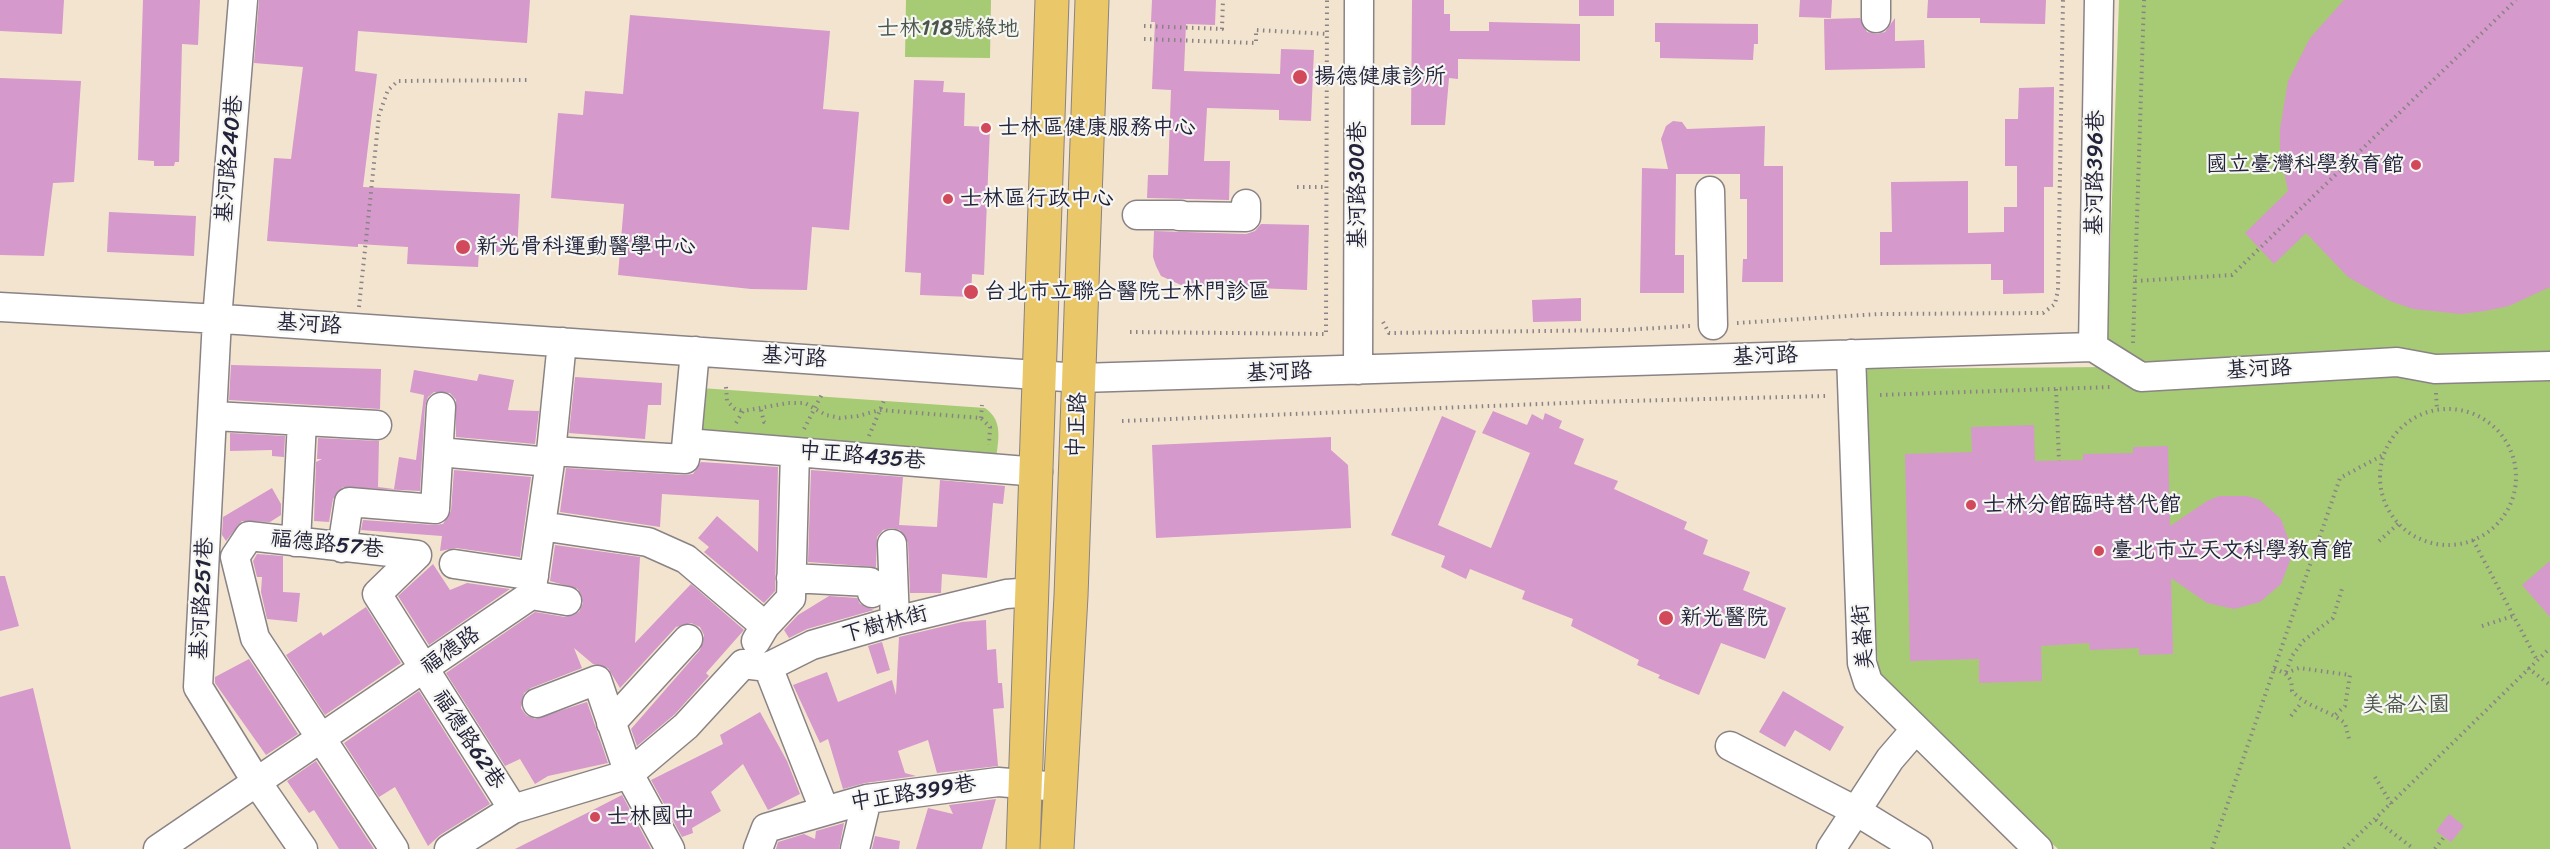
<!DOCTYPE html>
<html>
<head>
<meta charset="utf-8">
<style>
  body { margin:0 }
  canvas { display:block; background:#f3e4cf }
</style>
</head>
<body>
<canvas width="2550" height="849"></canvas>
<script>
const ctx = document.querySelector('canvas').getContext('2d');
ctx.lineJoin = 'round';
function paint(path, color) { ctx.fillStyle = color; ctx.fill(path, 'evenodd'); }
function stroke(path, color, width, dash) { ctx.strokeStyle = color; ctx.lineWidth = width; ctx.lineCap = dash ? 'butt' : 'round'; ctx.setLineDash(dash || []); ctx.stroke(path); }
function drawText(font, color, halo, rows, align = 'center') {
  ctx.font = font + ' Sriracha,"LXGW WenKai TC",sans-serif'; ctx.lineWidth = 4.5; ctx.setLineDash([]); ctx.textBaseline = 'middle'; ctx.strokeStyle = halo; ctx.fillStyle = color; for (const [text, x, y, turn = 0] of rows) {
    ctx.save(); ctx.translate(x, y); ctx.rotate((+turn || 0) * Math.PI / 180); ctx.textAlign = isNaN(turn) ? turn : align; if (halo) ctx.strokeText(text, 0, 0); ctx.fillText(text, 0, 0); ctx.restore();
  }
}
paint(new Path2D(`
  M906,0H991L990,58L905,57Z
  M2119,0H2550V849H2058L1889,692L1878,670L1863,369L2106,367Z
  M701,388L985,408C1004,421 998,440 996,461L697,437Z`), '#a7cb75');
paint(new Path2D(`
  M0,0H64L62,34L0,31Z
  M143,0H200L198,45L182,44L179,162H175L174,166H154V161L138,160Z
  M259,0H530L527,43L358,31L355,71L377,74L363,187L520,194L517,253L479,251L478,267L407,264L408,247L358,244V247L267,241L274,158L291,159L303,67L254,63Z
  M1152,0H1216L1215,25L1186,24L1184,71L1280,74L1281,49L1314,50L1311,121L1279,120V110L1207,108L1204,161H1230L1229,200L1147,198L1148,175H1168L1171,90L1152,89L1155,22H1151Z
  M1412,0H1444V14H1450V31H1489V22L1580,24V61L1458,59V79L1449,78L1445,125H1411Z
  M1579,0H1614V16H1579Z
  M1800,0H1832L1831,18L1799,17Z
  M1928,0H2046L2045,24L1980,23V18H1927Z
  M2344,0H2550V287L2509,306L2485,311L2461,314L2413,309L2390,301L2348,277L2306,233L2274,264L2245,233L2288,191L2280,153V129L2288,81L2310,38Z
  M630,15L830,31L823,109L859,112L849,230L812,227L807,290L751,289L618,275L624,204L551,198L558,113L583,115L585,91L623,94Z
  M1860,18L1867,32L1877,34L1885,32L1895,18V41L1924,40L1925,68L1825,70L1824,19Z
  M1655,23L1758,24V44H1754L1753,60L1660,58V42H1655Z
  M0,78L81,81L74,182L53,183L44,256L0,255Z
  M914,80L944,81L943,92L965,93L964,126L990,127L984,275L972,274L971,297L920,295L921,273L905,272Z
  M2054,87L2053,187H2044V293L2003,294V280H1991V264L1880,265V232H1892L1891,182L1968,181V233L2004,232V207H2017V166H2005V119H2018L2019,88Z
  M1673,121L1682,122L1687,129L1765,126L1764,166H1783V282H1742L1743,259H1747V199H1740V174H1676L1675,255H1684V293H1640L1642,168L1668,169L1661,139L1666,126Z
  M109,212L196,216L194,256L107,252Z
  M1261,224L1309,225L1307,290L1181,285L1161,276L1156,266L1153,257L1154,231L1246,234L1255,231Z
  M1581,298V321L1533,322L1532,300Z
  M231,365L381,369L380,409L229,400Z
  M414,370L477,381L479,374L514,380L508,410L539,411L535,444L456,437V400L450,393L434,392L428,397L425,406L420,491L343,487L333,499L329,522L314,521L316,462L322,459H317L318,438L379,441L378,487L394,489L399,457L416,460L424,395L410,392Z
  M575,377L662,383L661,405H648L645,439L569,433Z
  M1493,411L1527,425L1532,414L1543,420L1545,413L1562,421L1559,428L1584,439L1574,464L1618,481L1614,489L1687,522L1684,529L1708,540L1703,554L1750,572L1743,590L1786,608L1765,659L1721,643L1699,695L1658,678L1660,675L1637,665L1639,660L1571,626L1573,619L1522,599L1525,591L1470,569L1466,579L1441,567L1445,556L1391,535L1442,416L1476,431L1438,525L1491,548L1530,453L1482,433Z
  M2034,425L2035,461L2083,460V454L2133,453V447L2168,446L2170,526L2207,501L2219,496H2247L2260,500L2281,519L2290,544L2291,558L2281,584L2260,602L2234,609L2207,603L2171,578L2173,654L2139,655V648L2090,650L2089,643L2041,646L2042,681L1979,683V659L1910,661L1905,454L1972,452L1971,427Z
  M230,433L285,436L284,457L272,456V450L230,451Z
  M1331,437V450L1348,465L1351,528L1156,538L1152,445Z
  M701,462L778,467L775,591L764,603L704,552L709,547L698,538L717,516L758,552L759,500L662,494L660,527L560,512L566,468L684,475L693,474Z
  M454,470L531,477L520,557L456,548L440,551L442,536L361,530L363,520L434,525L443,524L451,511Z
  M811,470L903,477L899,525L937,527L940,480L1005,486L1003,504L993,503L987,578L942,574L941,593H910L908,543L900,530L892,528L883,530L877,537L876,567L808,562Z
  M272,488L281,504V515L270,522L242,521L226,541L222,535L223,517Z
  M555,545L640,557L635,643L691,584L744,630L706,673L709,676L675,714L637,746L631,729L700,650L704,635L700,627L691,623L676,627L620,688L608,668L593,664L574,648L582,668L531,688L524,693L521,708L526,715L535,719L587,702L608,763L548,776L535,784L520,759L505,766L446,673L535,612L565,617L579,612L583,603L578,589L550,581Z
  M257,554L283,556V592L300,593L297,622L267,619L261,592L262,577H257L253,561Z
  M2550,561V617L2522,585Z
  M433,564L450,590L467,583L510,589L429,645L398,596Z
  M0,576H5L19,626L0,631Z
  M829,596L857,598L860,604L874,610L807,629L789,638L784,630L798,615Z
  M366,607L401,663L325,715L286,655L321,632L323,636Z
  M986,620L987,650L996,649L998,683H1002L1004,708L993,709L998,766L937,773L928,740L898,751L905,773L916,776L865,783L843,789L828,739L820,743L793,685L827,672L838,702L892,680L896,695L899,637L962,622Z
  M882,642L890,670L877,674L868,646Z
  M249,659L298,734L266,755L215,683V677Z
  M33,688L71,849H0V697Z
  M419,691L490,804L440,835L428,846L395,787L379,797L344,743Z
  M1783,691L1844,727L1830,751L1795,730L1785,747L1759,732Z
  M760,712L787,761L800,794L768,810L743,764L711,792L721,811L692,828L693,833L682,837L651,780L723,744L720,735Z
  M316,761L374,849H339L314,810L309,813L287,781Z
  M622,795L651,849H515L589,812Z
  M996,799L982,849H916L928,808L953,814L949,805Z
  M2449,814L2464,826L2451,842L2436,831Z
  M844,823L839,849H776L778,842L804,834L815,839L816,831Z
  M875,836L900,841L899,849H872Z`), '#d599cb');
const minor = new Path2D(`
  M243,0L217,319L198,687L256,781L303,849
  M1876,18V0
  M1710,191L1713,325
  M1137,215H1181
  M1179,216L1246,217V204
  M0,307L238,320L1080,378L2093,347L2141,377L2397,362L2435,369L2550,366
  M2093,347L2099,0
  M1851,354L1862,663L1868,682L2038,849
  M1358,370L1359,0
  M214,416L377,425
  M687,443L1038,472
  M551,451L685,459L695,351
  M439,452L550,462
  M541,526L648,542L686,559L765,626
  M296,542L302,421
  M892,544L895,621
  M342,548L349,502L435,509L441,407
  M417,555L377,594L513,809
  M454,564L534,576
  M791,578L870,582L872,593
  M531,595L567,601
  M756,641L765,626L791,598L795,452
  M768,667L824,809
  M537,703L597,680L629,774L670,849
  M611,723L688,639
  M1730,746L1856,811L1918,849
  M158,849L531,595L550,462L562,342
  M394,849L255,638L235,557L249,536L417,555
  M449,849L513,809L629,774L686,726L743,664L768,667L812,645L895,621L1006,594L1033,592
  M758,849L766,828L867,799L998,782L1048,786
  M855,849L867,799
  M1831,849L1890,759L1915,730`);
const major = new Path2D(`
  M1023,849L1052,0
  M1057,849L1071,596L1092,0`);
stroke(minor, '#8a8385', 31);
stroke(major, '#8a8385', 35);
stroke(new Path2D(`
  M1144,26L1222,29L1223,0
  M1144,39L1256,43V30L1327,34
  M1297,187H1326
  M2135,281L2232,275L2516,0
  M359,307L379,115L388,90L398,81L528,80
  M1383,322L1389,333L1623,330L1690,326
  M1737,323L1880,314L2043,313L2055,304L2058,290L2063,0
  M1130,332L1326,334L1327,0
  M2133,343L2144,0
  M726,387L727,401L735,409L743,411
  M2056,389L2059,461
  M2436,393L2437,410
  M1880,395L2110,387
  M2380 477a68 68 0 1 1 136 0a68 68 0 1 1-136 0Z
  M761,410L764,422L768,424
  M981,418L982,405
  M1122,421L1589,402L1826,396
  M736,423L743,411L788,403H805L826,415L840,418L858,416L880,410L981,418L990,427L989,445
  M804,429L822,394
  M869,436L885,398
  M2473,540L2537,660
  M2379,541L2398,524
  M2482,626L2513,616
  M2528,668L2550,685
  M2274,669C2287,673 2292,677 2292,691C2308,708 2327,709 2345,723L2349,739
  M2286,672L2292,656L2303,641L2333,618L2342,589
  M2286,673L2299,668L2350,675L2345,706L2335,715
  M2291,716L2302,702
  M2375,777L2392,805
  M2376,820L2414,849
  M2212,849L2340,478L2383,455
  M2344,849L2550,648
  M2435,849L2444,837`), '#8a8385', 4, [1.5, 4.5]);
stroke(minor, '#fff', 28);
stroke(major, '#eac769', 33);
for (const [x, y, r, color] of [
  [1300,77,8,"#d1495b"],
  [986,128,6,"#d1495b"],
  [2416,165,6,"#d1495b"],
  [948,199,6,"#d1495b"],
  [463,247,8,"#d1495b"],
  [971,292,8,"#d1495b"],
  [1971,505,6,"#d1495b"],
  [2099,551,6,"#d1495b"],
  [1666,618,8,"#d1495b"],
  [595,817,6,"#d1495b"]
]) { const dot = new Path2D(); dot.arc(x, y, r, 0, 2 * Math.PI); ctx.fillStyle = color; ctx.fill(dot); stroke(dot, '#f6f6f2', 2); }
drawText('22px', '#4a554c', '#f6f6f2', [
  ["士林118號綠地",948,29],
  ["美崙公園",2406,705]
]);
drawText('22px', '#22223b', '#f6f6f2', [
  ["揚德健康診所",1314,77],
  ["士林區健康服務中心",998,128],
  ["國立臺灣科學教育館",2404,165,"right"],
  ["士林區行政中心",960,199],
  ["新光骨科運動醫學中心",476,247],
  ["台北市立聯合醫院士林門診區",984,292],
  ["士林分館臨時替代館",1983,505],
  ["臺北市立天文科學教育館",2111,551],
  ["新光醫院",1680,618],
  ["士林國中",607,817]
], 'left');
drawText('22px', '#22223b', '#f6f6f2', [
  ["基河路240巷",230,159,-85],
  ["基河路396巷",2096,173,-89],
  ["基河路300巷",1358,185,-90],
  ["基河路",309,325,4],
  ["基河路",1765,357,-2],
  ["基河路",794,358,4],
  ["基河路",2259,370,-3],
  ["基河路",1279,373,-2],
  ["中正路",1078,425,-88],
  ["中正路435巷",862,457,5],
  ["福德路57巷",327,545,6],
  ["基河路251巷",203,599,-87],
  ["下樹林街",885,625,-15],
  ["美崙街",1864,637,-95],
  ["福德路",451,651,-35],
  ["福德路62巷",468,740,57],
  ["中正路399巷",913,794,-9]
]);
</script>
</body>
</html>
